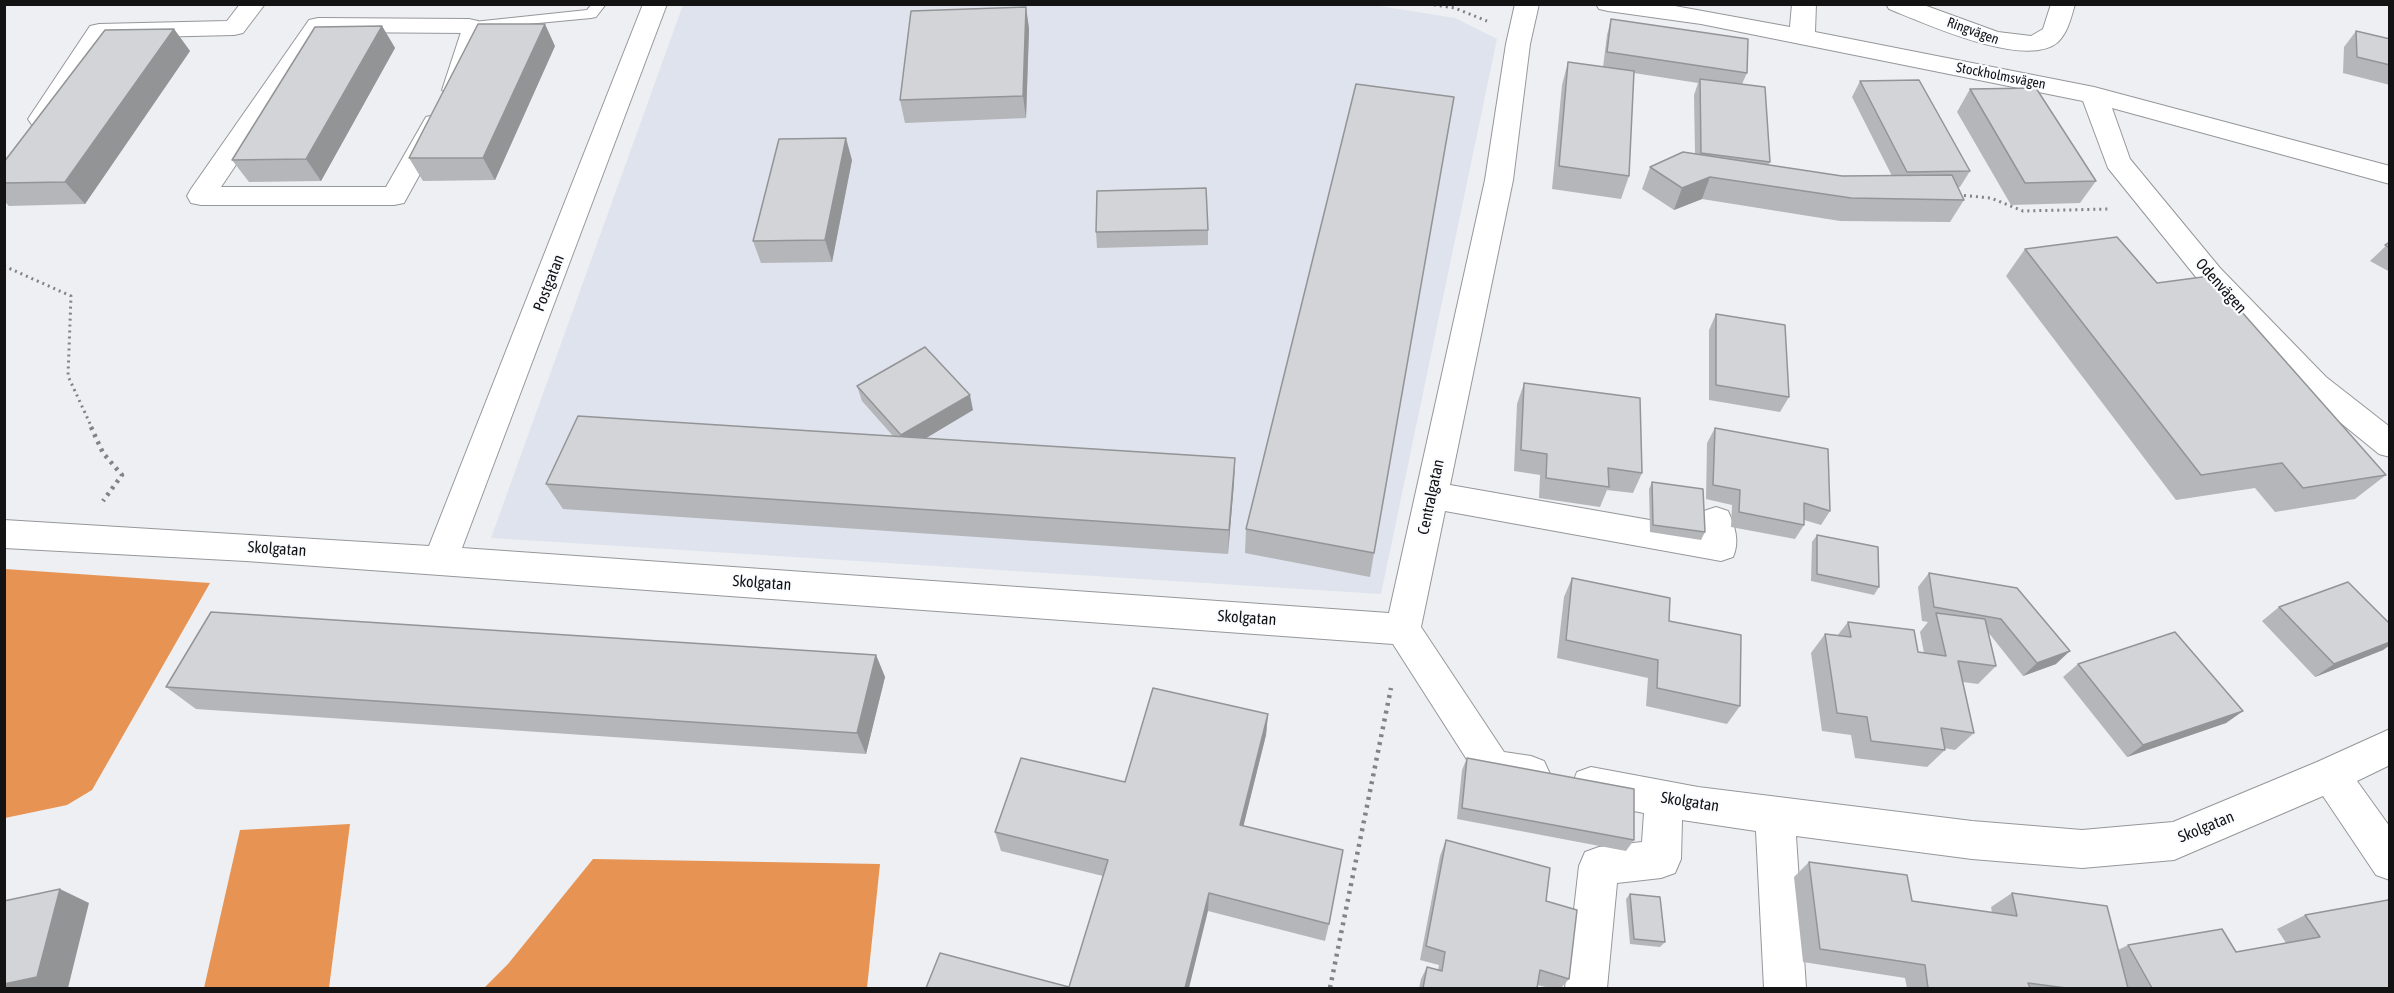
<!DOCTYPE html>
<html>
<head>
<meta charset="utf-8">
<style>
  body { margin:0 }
  #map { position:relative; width:2394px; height:993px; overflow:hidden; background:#edeff2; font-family:"Asap Condensed",sans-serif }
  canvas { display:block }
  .frame { position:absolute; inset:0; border:6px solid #131314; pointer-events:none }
</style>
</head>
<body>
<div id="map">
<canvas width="2394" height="993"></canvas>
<div class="frame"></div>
</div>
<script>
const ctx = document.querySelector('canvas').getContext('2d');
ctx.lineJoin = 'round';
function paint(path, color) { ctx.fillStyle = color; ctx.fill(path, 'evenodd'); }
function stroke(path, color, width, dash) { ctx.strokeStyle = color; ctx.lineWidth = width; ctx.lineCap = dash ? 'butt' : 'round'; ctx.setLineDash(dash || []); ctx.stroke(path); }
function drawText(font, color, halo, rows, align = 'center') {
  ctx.font = font + ' "Asap Condensed",sans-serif'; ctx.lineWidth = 4.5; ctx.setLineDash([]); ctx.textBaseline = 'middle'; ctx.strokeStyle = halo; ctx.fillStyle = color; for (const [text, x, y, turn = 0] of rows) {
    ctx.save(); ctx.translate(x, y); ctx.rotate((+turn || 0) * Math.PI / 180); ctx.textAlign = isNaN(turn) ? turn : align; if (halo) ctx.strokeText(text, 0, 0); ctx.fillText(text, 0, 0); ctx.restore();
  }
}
paint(new Path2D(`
  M683,5H1373L1455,18L1497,39L1381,594L491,538Z`), '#dee3ed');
paint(new Path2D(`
  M5,569L210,583L92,790L67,805L5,818Z
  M350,824L329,988H204L240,830Z
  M593,859L880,864L867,988H484L508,964Z`), '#e69353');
const service = new Path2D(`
  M592,4H606L596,17L591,18L475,29L456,90L449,94L442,90L464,23L587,10Z`);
const minor = new Path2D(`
  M240,4H265L243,33L234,35L107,38L50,125L41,127L32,125L28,119L90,26L99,24L227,21Z
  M643,4H667L462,548L1389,613L1485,180L1506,44L1515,4H1539L1530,44L1513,180L1450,485L1701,529L1699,521L1704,511L1716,507L1728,511C1735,526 1740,542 1733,557L1721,561L1445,511L1421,627L1504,752L1531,756L1544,761L1550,774L1544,787C1524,794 1500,788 1480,780L1393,644L246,561L4,548V520L429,546Z
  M1596,4H1664L1790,27L1792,4H1816L1815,32L2094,87L2390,166V184L2112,108L2130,159L2220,268L2326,377L2390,427V457L2379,454L2304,393L2200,282L2108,168L2083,101L1701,24L1608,11L1599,9Z
  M1886,4H1921L1998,32L2031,36L2043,29L2051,4H2075C2071,18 2068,32 2058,42C2026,70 1924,23 1889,9Z
  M318,18L469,19L478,21L481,26L478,31L469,33L325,32L221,187H386L426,117L435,115L444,117L448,123L404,203L394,205H201L191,203L187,196L191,189L309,20Z
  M2390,729V765L2357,781L2390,827V880L2376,875L2323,796L2174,860L2082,868L1972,859L1796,836L1806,988H1764L1756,831L1682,820L1681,859L1675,873L1661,878L1617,883L1607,988H1565L1579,866L1585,852L1599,847L1642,842L1644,813L1591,803L1577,798L1572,785L1577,772L1591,767L1698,787L1972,821L2082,830L2173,822L2317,762Z`);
stroke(service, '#96979a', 2);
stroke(minor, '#96979a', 2);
stroke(new Path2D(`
  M1428,4L1455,8L1487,21
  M1958,195L1991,198L2023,211L2109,209
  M4,266L71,296L68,376L92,428`), '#828385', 3, [2, 4]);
stroke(new Path2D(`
  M91,427L103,453L122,475L103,501
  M1330,988L1391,688`), '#828385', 4.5, [3, 5]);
paint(service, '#fff');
paint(minor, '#fff');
paint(new Path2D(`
  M1026,7L1029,29L1026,118L905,123L900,100Z
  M1611,19L1747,73L1742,84L1770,162L1768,165L1842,176H1892L1852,97L1860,81L1970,171L1960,187H1958L1964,200L1950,222L1840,221L1702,199L1674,210L1642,189L1650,167L1695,154L1694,95L1698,83L1634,73L1629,176L1621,199L1552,189L1562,85L1568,62L1603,67L1607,35Z
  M382,26L395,48L321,181L249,182L232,160Z
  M174,29L190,51L85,204L9,206L4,201V162Z
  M2356,31L2390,39V85L2343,73L2344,47Z
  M555,46L495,180L423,181L409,158Z
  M1970,89L2096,181L2080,203L2011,205L1957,112Z
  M852,160L832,262L761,263L753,241Z
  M1208,230V245L1097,248L1096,232Z
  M2390,242V272L2370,261Z
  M2025,249L2157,283L2386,475L2355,499L2275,512L2255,488L2176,500L2006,276Z
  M1716,314L1789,397L1780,412L1709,400V330Z
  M1524,383L1642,473L1633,493L1607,490L1600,507L1539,498L1540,475L1514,471L1517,404Z
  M857,386L973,410L926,438L1235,458L1234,483L1228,554L563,509L546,484L893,436L862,401Z
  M1715,428L1830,511L1821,525L1804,520V525L1795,539L1731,527L1732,505L1706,499L1707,443Z
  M1652,482L1705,532L1701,540L1650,532L1649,489Z
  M1246,529L1374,553L1370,577L1245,553Z
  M1817,535L1879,587L1874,595L1811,581L1812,542Z
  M1929,573L2017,588L2056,664L2023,676L1988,632L1996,666L1978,684L1963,682L1974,733L1955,750L1944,748L1945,750L1927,767L1855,758L1851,735L1822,731L1811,653L1825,634L1837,636L1848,622L1918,652L1924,653L1920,632L1928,622L1922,621L1918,587Z
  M1572,578L1669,621L1740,706L1727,724L1646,706L1648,678L1557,658L1564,597Z
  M2279,607L2390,624V645L2383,650L2315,677L2262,621Z
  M876,655L885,677L866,754L196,709L166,687Z
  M2078,664L2243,711L2226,723L2127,757L2063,677Z
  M1268,714L1266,735L1243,826L1329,924L1325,941L1208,911L1069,987L1103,876L1001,851L995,832L1125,782Z
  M1467,758L1634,840L1626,851L1457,819L1462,770Z
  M1446,840L1546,901L1569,979L1561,988H1550L1537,985V988H1419L1421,979L1427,967L1438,970L1439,965L1420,960L1440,856Z
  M1809,862L1912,901L1992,913L1991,907L2012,893L2118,950L2128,945L2236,952L2286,943L2277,929L2305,915L2390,988H1907L1905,978L1803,962L1794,877Z
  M1630,894L1665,942L1660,947L1630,944L1626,899Z`), '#b5b6b9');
paint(new Path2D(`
  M1026,7L1029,29L1026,118L1023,96Z
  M545,24L555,46L495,180L483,158Z
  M382,26L395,48L321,181L306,159Z
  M174,29L190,51L85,204L65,182Z
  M846,138L852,160L832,262L825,240Z
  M1710,177L1702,199L1674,210L1682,188Z
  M970,395L973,410L906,450L901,435Z
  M1235,458L1234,483L1228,554L1229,530Z
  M2390,642V645L2383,650L2315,677L2334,664Z
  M2070,651L2056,664L2023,676L2037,663Z
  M876,655L885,677L866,754L857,733Z
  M2243,711L2226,723L2127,757L2143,745Z
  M1268,714L1266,735L1239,844L1240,825Z
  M60,889L89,903L68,988H4V984Z
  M1209,893L1208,911L1189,988H1185Z`), '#939496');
const building = new Path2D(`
  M1026,7L1023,96L900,100L911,11Z
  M1611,19L1748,39L1747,73L1607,52Z
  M478,24H545L483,158H409Z
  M382,26L306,159L232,160L315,27Z
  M174,29L65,182L4,183V162L105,30Z
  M2356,31L2390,39V65L2357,57Z
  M1568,62L1634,71L1629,176L1559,166Z
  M1700,79L1765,87L1770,162L1701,153Z
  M1919,80L1970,171L1907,172L1860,81Z
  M1356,84L1454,97L1374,553L1246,529Z
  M2036,88L2096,181L2025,183L1970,89Z
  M846,138L825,240L753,241L779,139Z
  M1683,152L1842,176L1952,175L1964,200L1851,198L1710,177L1682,188L1650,167Z
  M1206,188L1208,230L1096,232L1097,191Z
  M2117,237L2157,283L2210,276L2386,475L2303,488L2282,463L2201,475L2025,249Z
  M2390,242V248L2385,245Z
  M1716,314L1785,325L1789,397L1716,385Z
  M925,347L970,395L901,435L857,386Z
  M1524,383L1640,398L1642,473L1608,468L1609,487L1546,478L1547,454L1521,450Z
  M578,416L1235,458L1229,530L546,484Z
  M1715,428L1828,449L1830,511L1804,503V525L1739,512L1740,490L1713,485Z
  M1652,482L1703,489L1705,532L1653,525Z
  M1817,535L1878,547L1879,587L1817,574Z
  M1929,573L2017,588L2070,651L2037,663L2001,619L1934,607Z
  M1572,578L1670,598L1669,621L1741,635L1740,706L1657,688L1658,660L1566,640Z
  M2348,582L2390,624V642L2334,664L2279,607Z
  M211,612L876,655L857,733L166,687Z
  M1936,613L1985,619L1996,666L1958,661L1974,733L1941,728L1945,750L1871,741L1867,717L1837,713L1825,634L1851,637L1848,622L1914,630L1918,652L1946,656Z
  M2175,632L2243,711L2143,745L2078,664Z
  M1153,688L1268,714L1240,825L1343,850L1329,924L1209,893L1185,988H926L940,953L1069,987L1108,860L995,832L1021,758L1125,782Z
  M1467,758L1634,789V840L1462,808Z
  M1446,840L1550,868L1546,901L1577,910L1569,979L1540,970L1537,988H1423L1427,967L1442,971L1445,952L1426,946Z
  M1809,862L1907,875L1912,901L2017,916L2012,893L2107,906L2128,988H2066L2028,983L2030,988H1928L1925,965L1820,949Z
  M60,889L37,977L4,984V901Z
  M1630,894L1660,897L1665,942L1634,939Z
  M2388,900L2390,903V988H2152L2128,945L2222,929L2236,952L2320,937L2305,915Z`);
paint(building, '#d2d4d7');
stroke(building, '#939496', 1.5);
drawText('14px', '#131314', '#fbfcff', [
  ["Ringvägen",1973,31,20],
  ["Stockholmsvägen",2001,76,11]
]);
drawText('16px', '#131314', '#fbfcff', [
  ["Postgatan",549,283,-69],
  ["Odenvägen",2221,286,48],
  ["Centralgatan",1431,497,-78],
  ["Skolgatan",277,549,4],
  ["Skolgatan",762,583,4],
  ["Skolgatan",1247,618,4],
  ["Skolgatan",1690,802,9],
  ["Skolgatan",2206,827,-22]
]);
</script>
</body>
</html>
